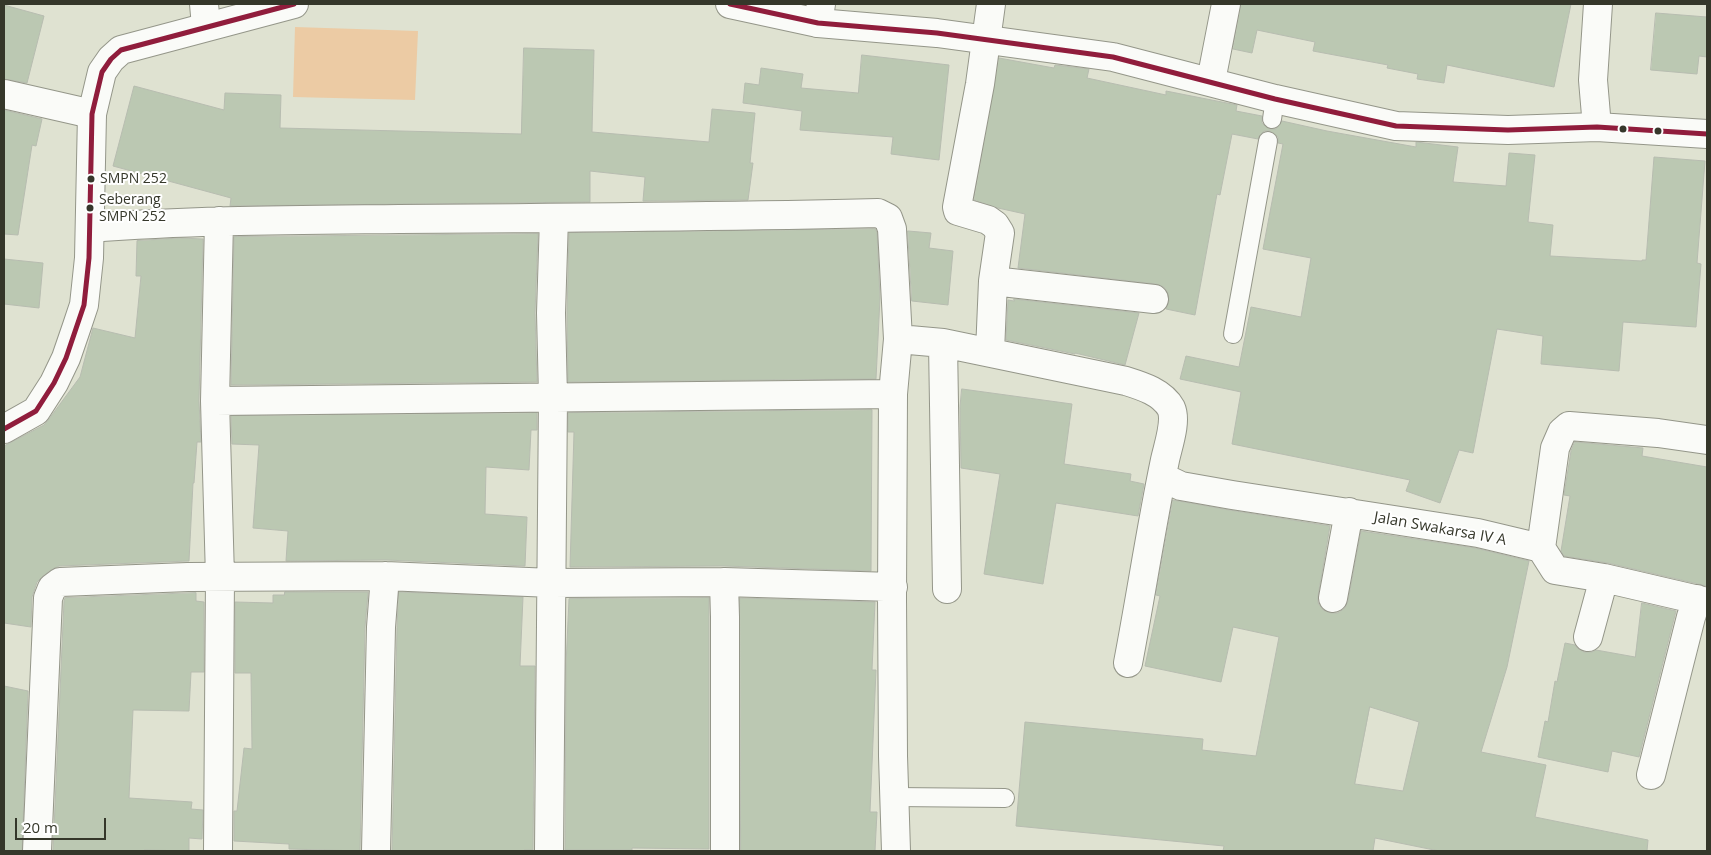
<!DOCTYPE html>
<html>
<head>
<meta charset="utf-8">
<style>
  body { margin:0 }
  #map { position:relative; width:1711px; height:855px; overflow:hidden; background:#dfe2d1; font-family:"Open Sans",sans-serif }
  canvas { display:block }
  .frame { position:absolute; inset:0; border:5px solid #35372a; pointer-events:none }
  .scale { position:absolute; left:15px; top:818px; width:91px; height:22px; box-sizing:border-box; border:2px solid #35372a; border-top:0; padding-left:6px; font-size:15px; line-height:18px; white-space:nowrap; color:#35372a; -webkit-text-stroke:4px #fff; paint-order:stroke }
</style>
</head>
<body>
<div id="map">
<canvas width="1711" height="855"></canvas>
<div class="frame"></div>
<div class="scale">20 m</div>
</div>
<script>
const ctx = document.querySelector('canvas').getContext('2d');
ctx.lineJoin = 'round';
function paint(path, color) { ctx.fillStyle = color; ctx.fill(path, 'evenodd'); }
function stroke(path, color, width, dash) { ctx.strokeStyle = color; ctx.lineWidth = width; ctx.lineCap = dash ? 'butt' : 'round'; ctx.setLineDash(dash || []); ctx.stroke(path); }
function drawText(font, color, halo, rows, align = 'center') {
  ctx.font = font + ' "Open Sans",sans-serif'; ctx.lineWidth = 4; ctx.setLineDash([]); ctx.textBaseline = 'middle'; ctx.strokeStyle = halo; ctx.fillStyle = color; for (const [text, x, y, turn = 0] of rows) {
    ctx.save(); ctx.translate(x, y); ctx.rotate((+turn || 0) * Math.PI / 180); ctx.textAlign = isNaN(turn) ? turn : align; if (halo) ctx.strokeText(text, 0, 0); ctx.fillText(text, 0, 0); ctx.restore();
  }
}
paint(new Path2D(`
  M295,27L418,31L415,100L293,97Z`), '#eccba4');
const building = new Path2D(`
  M1241,4H1571L1554,87L1447,65L1444,83L1417,79L1418,74L1387,68L1388,65L1313,51L1315,42L1257,30L1252,53L1233,49Z
  M4,5L44,16L27,83L4,79Z
  M1656,13L1707,17V57L1699,56L1697,74L1651,70Z
  M524,48L594,50L592,132L709,142L712,109L755,113L750,163H753L748,200L643,201L645,177L590,171V202L230,206L231,198L113,166L134,86L224,110L225,93L281,95L280,128L521,134Z
  M862,55L949,65L939,160L891,154L893,137L800,130L802,111L743,103L745,83L759,85L761,68L803,74L801,88L858,93Z
  M999,58L1054,68L1055,65L1089,69L1087,78L1166,95V91L1237,105L1236,111L1262,116V123L1270,129H1276L1282,121L1327,131L1416,147V142L1458,147L1453,182L1506,186L1509,153L1535,155L1528,222L1553,225L1550,256L1642,261V260H1646L1654,157L1705,161L1697,263L1701,264L1696,327L1623,322L1619,371L1541,364L1543,336L1497,329L1473,453L1459,450L1440,503L1406,491L1410,480L1232,444L1241,392L1180,379L1186,356L1239,367L1251,307L1301,317L1311,258L1263,249L1283,144L1278,143V137L1270,131H1264L1260,135L1258,139L1232,134L1220,195L1217,194L1195,315L1166,309L1169,301L1168,293L1164,287L1156,284L1018,268L1025,214L998,208L974,200Z
  M4,110L42,119L36,146L32,145L18,235L4,234Z
  M875,229L877,232L880,298L876,379L568,382L567,313L569,233Z
  M908,231L931,233L929,248L953,251L948,305L912,301Z
  M538,234L535,313L537,382L231,385L234,237Z
  M181,238L203,239L199,401L201,442H197L194,483H193L189,561L59,566L51,570L43,576L37,582L32,597L31,627L4,623V446L44,425L49,419L80,377L93,328L135,338L141,276H136L137,241Z
  M4,259L43,263L39,308L4,304Z
  M1014,299L1139,313L1125,365L1075,353V354L1006,340L1008,300L1014,301Z
  M962,389L1072,404L1064,464L1131,474L1130,481L1144,484L1138,516L1056,503L1043,584L984,574L1000,474L961,468L960,407Z
  M872,410L871,571L724,566L570,567L574,432H568V413Z
  M537,413V430H531L529,470L486,467L485,514L527,517L525,566L386,560L286,561L288,531L253,528L259,445L232,444L231,416Z
  M1575,442L1643,448L1642,456L1707,467V586L1608,563L1564,556L1561,551L1570,496L1564,495L1571,451Z
  M1173,500L1229,510L1330,526L1318,596V603L1323,610L1331,613H1338L1345,608L1348,601L1361,531L1475,548L1529,561L1507,667L1481,752L1546,765L1535,817L1648,840L1647,851H1439L1375,838L1373,851H1223L1224,846L1016,826L1025,722L1203,739L1202,750L1256,756L1279,637L1233,627L1221,682L1145,666L1160,596L1156,595ZM1370,707L1419,722L1403,791L1355,784Z
  M285,592H368L365,627L360,851L289,849V844L234,841V811H237L244,748L252,749L251,673H235V602L273,603V595H284Z
  M399,592L523,597L520,666H535L533,850H524V851H392L397,628Z
  M196,593V601L204,602V672H191L189,711L133,710L129,798L192,802L191,809L203,810L202,839L189,838V851L144,850V851H53L64,601L65,598Z
  M709,598V849L632,848V850H565L566,665L569,599Z
  M740,598L875,602L872,670H876L870,812H877L875,851H741Z
  M1642,603L1676,611L1639,757L1612,751L1608,772L1538,757L1545,721L1548,722L1555,681L1557,682L1565,643L1575,645L1577,648L1584,652H1592L1596,650L1635,657Z
  M4,686L28,691L22,851H4Z`);
paint(building, '#bbc8b2');
stroke(building, '#b7bcb0', 1);
const lane = new Path2D(`
  M1272,119L1275,99
  M1233,334L1268,141
  M894,797L1005,798`);
const street = new Path2D(`
  M204,4L206,26
  M818,23L821,4
  M1211,81L1226,4
  M4,94L92,114
  M1597,127L1593,80L1598,4
  M90,228C193,220 296,220 399,219C559,218 718,217 878,213L888,218L892,229L898,339L893,394L892,597L893,756L896,851
  M993,281L1154,299
  M898,339L943,343L1126,381C1142,386 1162,392 1171,408C1177,421 1168,446 1165,460C1151,527 1141,595 1128,663
  M943,343L947,589
  M990,352L993,281L1000,233L995,225L988,220L958,211L957,207L980,84L991,4
  M215,401L893,394
  M1162,477L1181,486L1232,495L1478,533L1541,548L1555,570L1604,578L1707,602
  M1541,548L1555,448L1562,432L1569,426L1658,433L1707,440
  M724,582L725,617V851
  M1333,598L1349,512
  M1588,637L1604,578
  M1651,775L1691,617L1697,599
  M37,851L48,598L52,588L60,582L188,577L385,576L552,583L724,582L893,587
  M218,851L220,577L215,401L219,221
  M376,851L381,627L385,576
  M549,851L553,397L551,313L554,218`);
const secondary = new Path2D(`
  M730,4L818,23L937,33L1113,57L1275,99L1396,126L1508,130L1597,127L1707,134
  M4,429L36,411L54,383L66,358L77,326L84,305L89,258L92,114L102,72L111,59L121,50L294,4`);
stroke(lane, '#949689', 20);
stroke(street, '#949689', 30);
stroke(secondary, '#949689', 30);
stroke(lane, '#fafbf8', 18);
stroke(street, '#fafbf8', 28);
stroke(secondary, '#fafbf8', 28);
stroke(new Path2D(`
  M730,4L818,23L937,33L1113,57L1275,99L1396,126L1508,130L1597,127L1707,134
  M4,429L36,411L54,383L66,358L84,305L89,258L92,114L102,72L111,59L121,50L294,4`), '#901d3c', 5);
for (const [x, y, r, color] of [
  [1623,129,4.5,"#35372a"],
  [1658,131,4.5,"#35372a"],
  [91,179,4.5,"#35372a"],
  [90,208,4.5,"#35372a"]
]) { const dot = new Path2D(); dot.arc(x, y, r, 0, 2 * Math.PI); ctx.fillStyle = color; ctx.fill(dot); stroke(dot, '#fff', 2); }
drawText('14px', '#35372a', '#fff', [
  ["SMPN 252",100,179],
  ["Seberang",99,200],
  ["SMPN 252",99,217]
], 'left');
drawText('15px', '#35372a', '#fff', [
  ["Jalan Swakarsa IV A",1440,529,10]
]);
</script>
</body>
</html>
